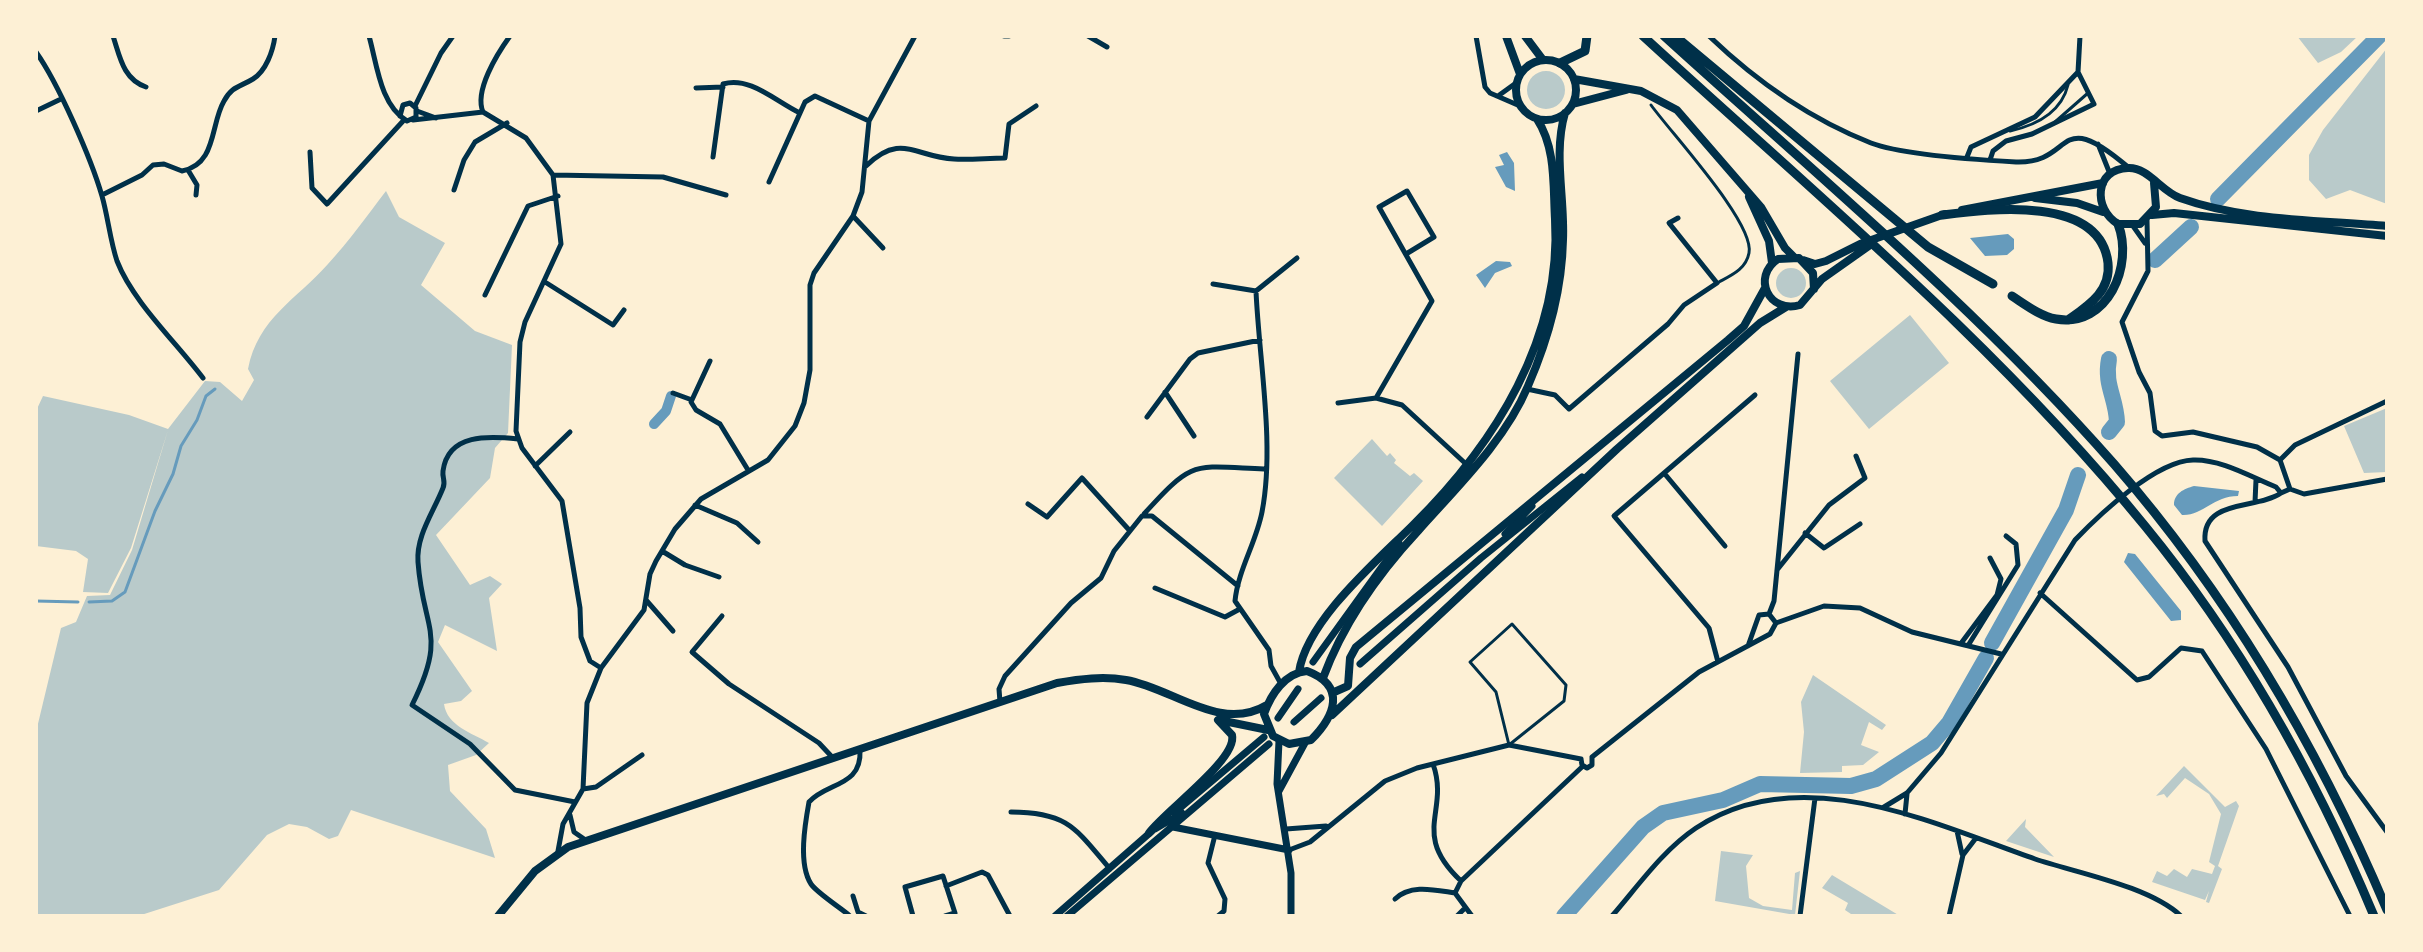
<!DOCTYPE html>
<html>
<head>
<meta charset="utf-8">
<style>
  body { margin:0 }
  #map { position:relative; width:2423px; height:952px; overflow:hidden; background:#fdf0d5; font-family:Lato,sans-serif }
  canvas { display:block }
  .frame { position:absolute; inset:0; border:38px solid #fdf0d5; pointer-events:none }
</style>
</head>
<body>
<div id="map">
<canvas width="2423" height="952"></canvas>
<div class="frame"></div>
</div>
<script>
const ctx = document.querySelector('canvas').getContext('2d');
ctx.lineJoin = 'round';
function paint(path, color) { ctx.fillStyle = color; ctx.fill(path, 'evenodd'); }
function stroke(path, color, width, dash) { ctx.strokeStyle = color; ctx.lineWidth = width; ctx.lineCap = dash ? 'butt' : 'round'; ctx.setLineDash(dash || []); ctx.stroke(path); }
paint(new Path2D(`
  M2297,36H2358L2341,52L2318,63Z
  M2387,48V204L2350,190L2326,199L2309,180V155L2323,130Z
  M1527 90a19 19 0 1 1 38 0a19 19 0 1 1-38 0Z
  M386,191L399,217L445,243L421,285L475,331L512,345L508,433L495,448L490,478L436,535L470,585L490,576L502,584L489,598L497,651L445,625L438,642L472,691L461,701L444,704C447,726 472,733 489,743L476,755L448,765L450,791L486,829L495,858L351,810L338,836L329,839L307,827L289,824L267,835L219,890L138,916H36V732L61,628L76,622L87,596L110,595L132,550L168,430L131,548L108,593L83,592L88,559L76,551L36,546V411L43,396L129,415L168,429L205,381L220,382L242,401L254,380L248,369C258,318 296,300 328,264C349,241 367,216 386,191Z
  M1776 283a15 15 0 1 1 30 0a15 15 0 1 1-30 0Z
  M1910,315L1949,363L1869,429L1830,381Z
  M2387,408V472L2364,473L2344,426Z
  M1372,439L1387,456L1390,453L1396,460L1394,463L1410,476L1414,473L1423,481L1382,526L1334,478Z
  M1813,675L1886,725L1882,730L1869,722L1861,745L1879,752L1863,765L1842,766V772L1800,773L1804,732L1801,702Z
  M2184,766L2225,807L2236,801L2239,806L2218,866L2222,869L2209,903L2206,902L2209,891L2205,900L2152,882L2157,871L2167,876L2174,869L2187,877L2192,869L2212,874L2215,866L2209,862L2221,814L2209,794L2185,778L2167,798L2164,794L2156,796Z
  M2026,819L2025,827L2054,857L2006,841Z
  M1721,851L1753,855L1746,866L1749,898L1763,906L1792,910L1795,873L1800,871L1795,915L1715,901Z
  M1832,875L1900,916H1854L1845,910L1848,903L1822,888Z`), '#b9caca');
paint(new Path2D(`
  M1507,152L1514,163L1515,191L1506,187L1495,167L1504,165L1499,155Z
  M2008,234L2014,239V249L2007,255L1985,256L1970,238Z
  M1496,261L1510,262L1512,266L1495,273L1485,288L1476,275Z
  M2194,486L2239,491L2238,496C2213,496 2203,516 2182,515L2174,505C2174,493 2184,489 2194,486Z
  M2128,553L2135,554L2181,611V620L2171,621L2124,562Z`), '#669bbc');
stroke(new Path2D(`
  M36,601L78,602
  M89,602L112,601L125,592L155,511L173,474L181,446L197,420L206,396L215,389`), '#669bbc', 3);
stroke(new Path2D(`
  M654,424L666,411L671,396`), '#669bbc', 10);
stroke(new Path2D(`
  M2218,199L2379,36
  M2155,260L2191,227
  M2109,359C2104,385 2116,397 2117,422L2109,432
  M1992,643L2066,510L2078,475
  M1564,916L1643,827L1663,813L1723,800L1760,784L1851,786L1876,779L1932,743L1949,723L1986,658`), '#669bbc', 16);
stroke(new Path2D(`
  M1651,105C1671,133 1755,223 1749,253C1746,269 1732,275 1719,282
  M2055,122L2088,93
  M2010,131C2037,125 2061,113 2068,85
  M1512,624L1566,685L1564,701L1509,745L1496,692L1470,662Z`), '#003049', 3);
stroke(new Path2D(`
  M113,36C120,57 123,79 146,87
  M369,36C377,64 380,105 407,121L416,117V108L410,103L403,105L400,116
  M1004,36H1009
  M1088,36L1107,47
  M1476,36L1485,87L1490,93L1520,106
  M1709,36C1756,81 1810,119 1871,143C1903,155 1980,160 2016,162C2076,164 2054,104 2128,167
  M36,52C58,83 91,158 102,196C108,217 110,240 117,261C133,302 176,342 203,378
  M2078,72L2080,36
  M696,88L723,87
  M1498,96L1516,83
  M415,106L441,53L453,36
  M36,111L61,99
  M417,111L436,118
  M483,112C474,91 497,54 510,36
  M413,120L483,112L526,138L553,175L561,244L525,322L520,342L516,431L522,448L562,501L580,608L581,637L590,661L601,668
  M2098,144L2110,174
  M310,152L312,188L327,204L404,120
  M713,157L723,84C750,76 775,101 800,113
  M1967,157L1971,147L2035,117L2078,72
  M1990,160L1993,151L2006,141L2032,134L2094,104L2078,72
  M866,166C901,132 915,157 954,159C970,160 988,158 1005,158L1009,124L1036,106
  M188,170L197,185L196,195
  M553,175L663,177L726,195
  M769,182L805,102L815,96L869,121
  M454,190L464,160L475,142L507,123
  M102,195L142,175L153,165L164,164L182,171C217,164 210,125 224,101C232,86 240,87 253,79C266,71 273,51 275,36
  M853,216L883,248
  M2133,226L2145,243
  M545,282L613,325L624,310
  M1213,284L1256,291
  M485,295L528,206L558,196
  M710,361L691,402L696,410L720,424L748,470
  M1527,389L1555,395L1569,409L1668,324L1684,305L1717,283L1669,223L1678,218
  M1165,392L1194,436
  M673,393L692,400
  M1376,398L1432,301L1379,207L1407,191L1434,237L1406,254
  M1338,403L1376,398L1402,405L1466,464
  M1147,417L1190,359L1198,353L1260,340
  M518,439C489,436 448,433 443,471C442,478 446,481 443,488C433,513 416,536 418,562C423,631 448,633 412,705L470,744L515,790L575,802
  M2280,460L2295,445L2387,401
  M535,466L570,432
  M1664,473L1725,546
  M2290,489L2304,494L2387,479
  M2281,493C2257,510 2202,498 2205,541L2288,667L2346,776L2387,832
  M2255,502L2256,480
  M1028,504L1047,517L1082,478L1130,531
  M695,505L737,523L758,542
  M1144,514C1194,459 1192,466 1264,469
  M1805,533L1824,548L1860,524
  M662,551L685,565L719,577
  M1777,570L1829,505L1865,478L1856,456
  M1155,588L1225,617L1238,610
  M2040,593L2137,680L2149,677L2181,648L2202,651L2266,749L2350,916
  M646,600L673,631
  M1769,614L1774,601L1798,354
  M722,616L692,652L729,684L819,743L833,758
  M1776,623L1824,606L1860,608L1912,632L2001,654
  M1962,642L1997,595L2001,579L1990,558
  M1969,644L2018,565L2016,544L2006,536
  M1748,646L1759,615L1769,614L1776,623
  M1718,662L1709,628L1614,516L1755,395
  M1281,684L1271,666L1269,650L1235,601C1238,570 1256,543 1262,512C1275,445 1259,360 1256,291L1297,258
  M1000,702L999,689L1005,676L1071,603L1101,578L1114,551L1142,516H1152L1238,586
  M1592,757L1699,672L1770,634L1776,623
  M1581,759L1582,765L1587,768L1592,765V757
  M1433,764C1450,812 1410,833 1461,881
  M583,789L596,787L642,755
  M1884,807L1907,793L1941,753L2075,540C2100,514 2156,461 2193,460C2221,459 2251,477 2276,487L2281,493L2290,489L2280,460L2257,447L2193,432L2162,436L2155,431L2150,393L2139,372L2122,322L2148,271L2147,220
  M1011,812C1068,812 1076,829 1110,869
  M1905,814L1907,794
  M570,815L574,832L587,841
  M1286,829L1326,826
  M1957,831L1962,854
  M1215,835L1208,863L1225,899L1224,911L1218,916
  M1289,850L1310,842L1385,781L1417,768L1509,745L1581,759
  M558,851L563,824L583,789L587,703L601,668L644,610L650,574L656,561L675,529L701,499L768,460L795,426L804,403L810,370V285L814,273L853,216L862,192L869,121L915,36
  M946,886L982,872L988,875L1010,916
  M853,896L858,912L866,916
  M1395,899C1411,884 1434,890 1455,893
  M850,916C841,908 817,893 811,884C798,864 805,824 809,802C827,782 862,787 860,750
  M913,916L905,887L943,876L955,913L945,916
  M1457,916L1465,908
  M1472,916L1455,893L1461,881L1583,766
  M1612,916C1638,886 1663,850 1696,828C1800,759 1932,823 2035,859C2077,873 2149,886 2181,916
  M1800,916L1815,798
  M1949,916L1963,855L1976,838`), '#003049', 5);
stroke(new Path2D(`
  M1505,534L1532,506
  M1313,662L1399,543
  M1360,664L1481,558L1582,477
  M1278,718L1298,689
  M1294,722L1321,698
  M1279,741L1277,784L1291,873V916
  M1279,791L1305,743
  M1174,813L1264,737
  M1173,827L1289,850
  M1155,829L1182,813
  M1055,916L1152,831
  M1067,916L1269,744`), '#003049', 7);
stroke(new Path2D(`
  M1506,36L1520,74
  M1525,36L1543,60
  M1516 90a30 30 0 1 1 60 0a30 30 0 1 1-60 0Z
  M1574,79L1641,91L1677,110L1761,207L1785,248L1794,257
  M1573,104L1626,90
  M2154,183L2156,207L2140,224H2118C2093,209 2094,169 2128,168C2148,167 2161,191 2180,198C2244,221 2320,220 2387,226
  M1749,197L1769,241L1772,263
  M2035,198L2077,203L2103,212
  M1962,210L2103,183
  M2152,215L2174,213L2387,236
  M1803,260L1815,264L1826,261L1860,244L1945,214
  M1814,289L1813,273L1799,258L1778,259C1751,277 1769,314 1800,305L1822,279L1873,243
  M1307,671C1347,686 1335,716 1311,740L1289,744L1273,736L1264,714C1271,694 1285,673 1307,671Z
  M1299,672C1307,620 1377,561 1413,525C1495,444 1562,338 1555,219C1553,185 1556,148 1537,119
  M1323,678C1343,624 1379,573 1418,531C1457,487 1505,441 1528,386C1548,340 1562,290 1563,240C1565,198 1553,154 1565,113
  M1332,693L1348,686L1350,658L1356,647L1728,340L1744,326L1765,288
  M1332,715L1617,449L1760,323L1786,307
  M1219,720L1268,730
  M1149,833C1165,811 1238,759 1232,735L1218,720
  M498,916L535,871L568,847L1057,683C1080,679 1103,676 1126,680C1173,688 1220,733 1267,705`), '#003049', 8);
stroke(new Path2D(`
  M1643,36C1815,194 1997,344 2145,526C2241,643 2316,777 2374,916
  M1664,36C1817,175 1978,309 2114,464C2229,596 2319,749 2387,910
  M1675,36L1928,247L1993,284
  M1560,63L1585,51L1587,36
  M1942,215C1990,209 2100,195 2108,263C2111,291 2089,305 2068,320
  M2012,296C2026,305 2040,316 2056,319C2108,328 2134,265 2118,224`), '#003049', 9);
</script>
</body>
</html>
